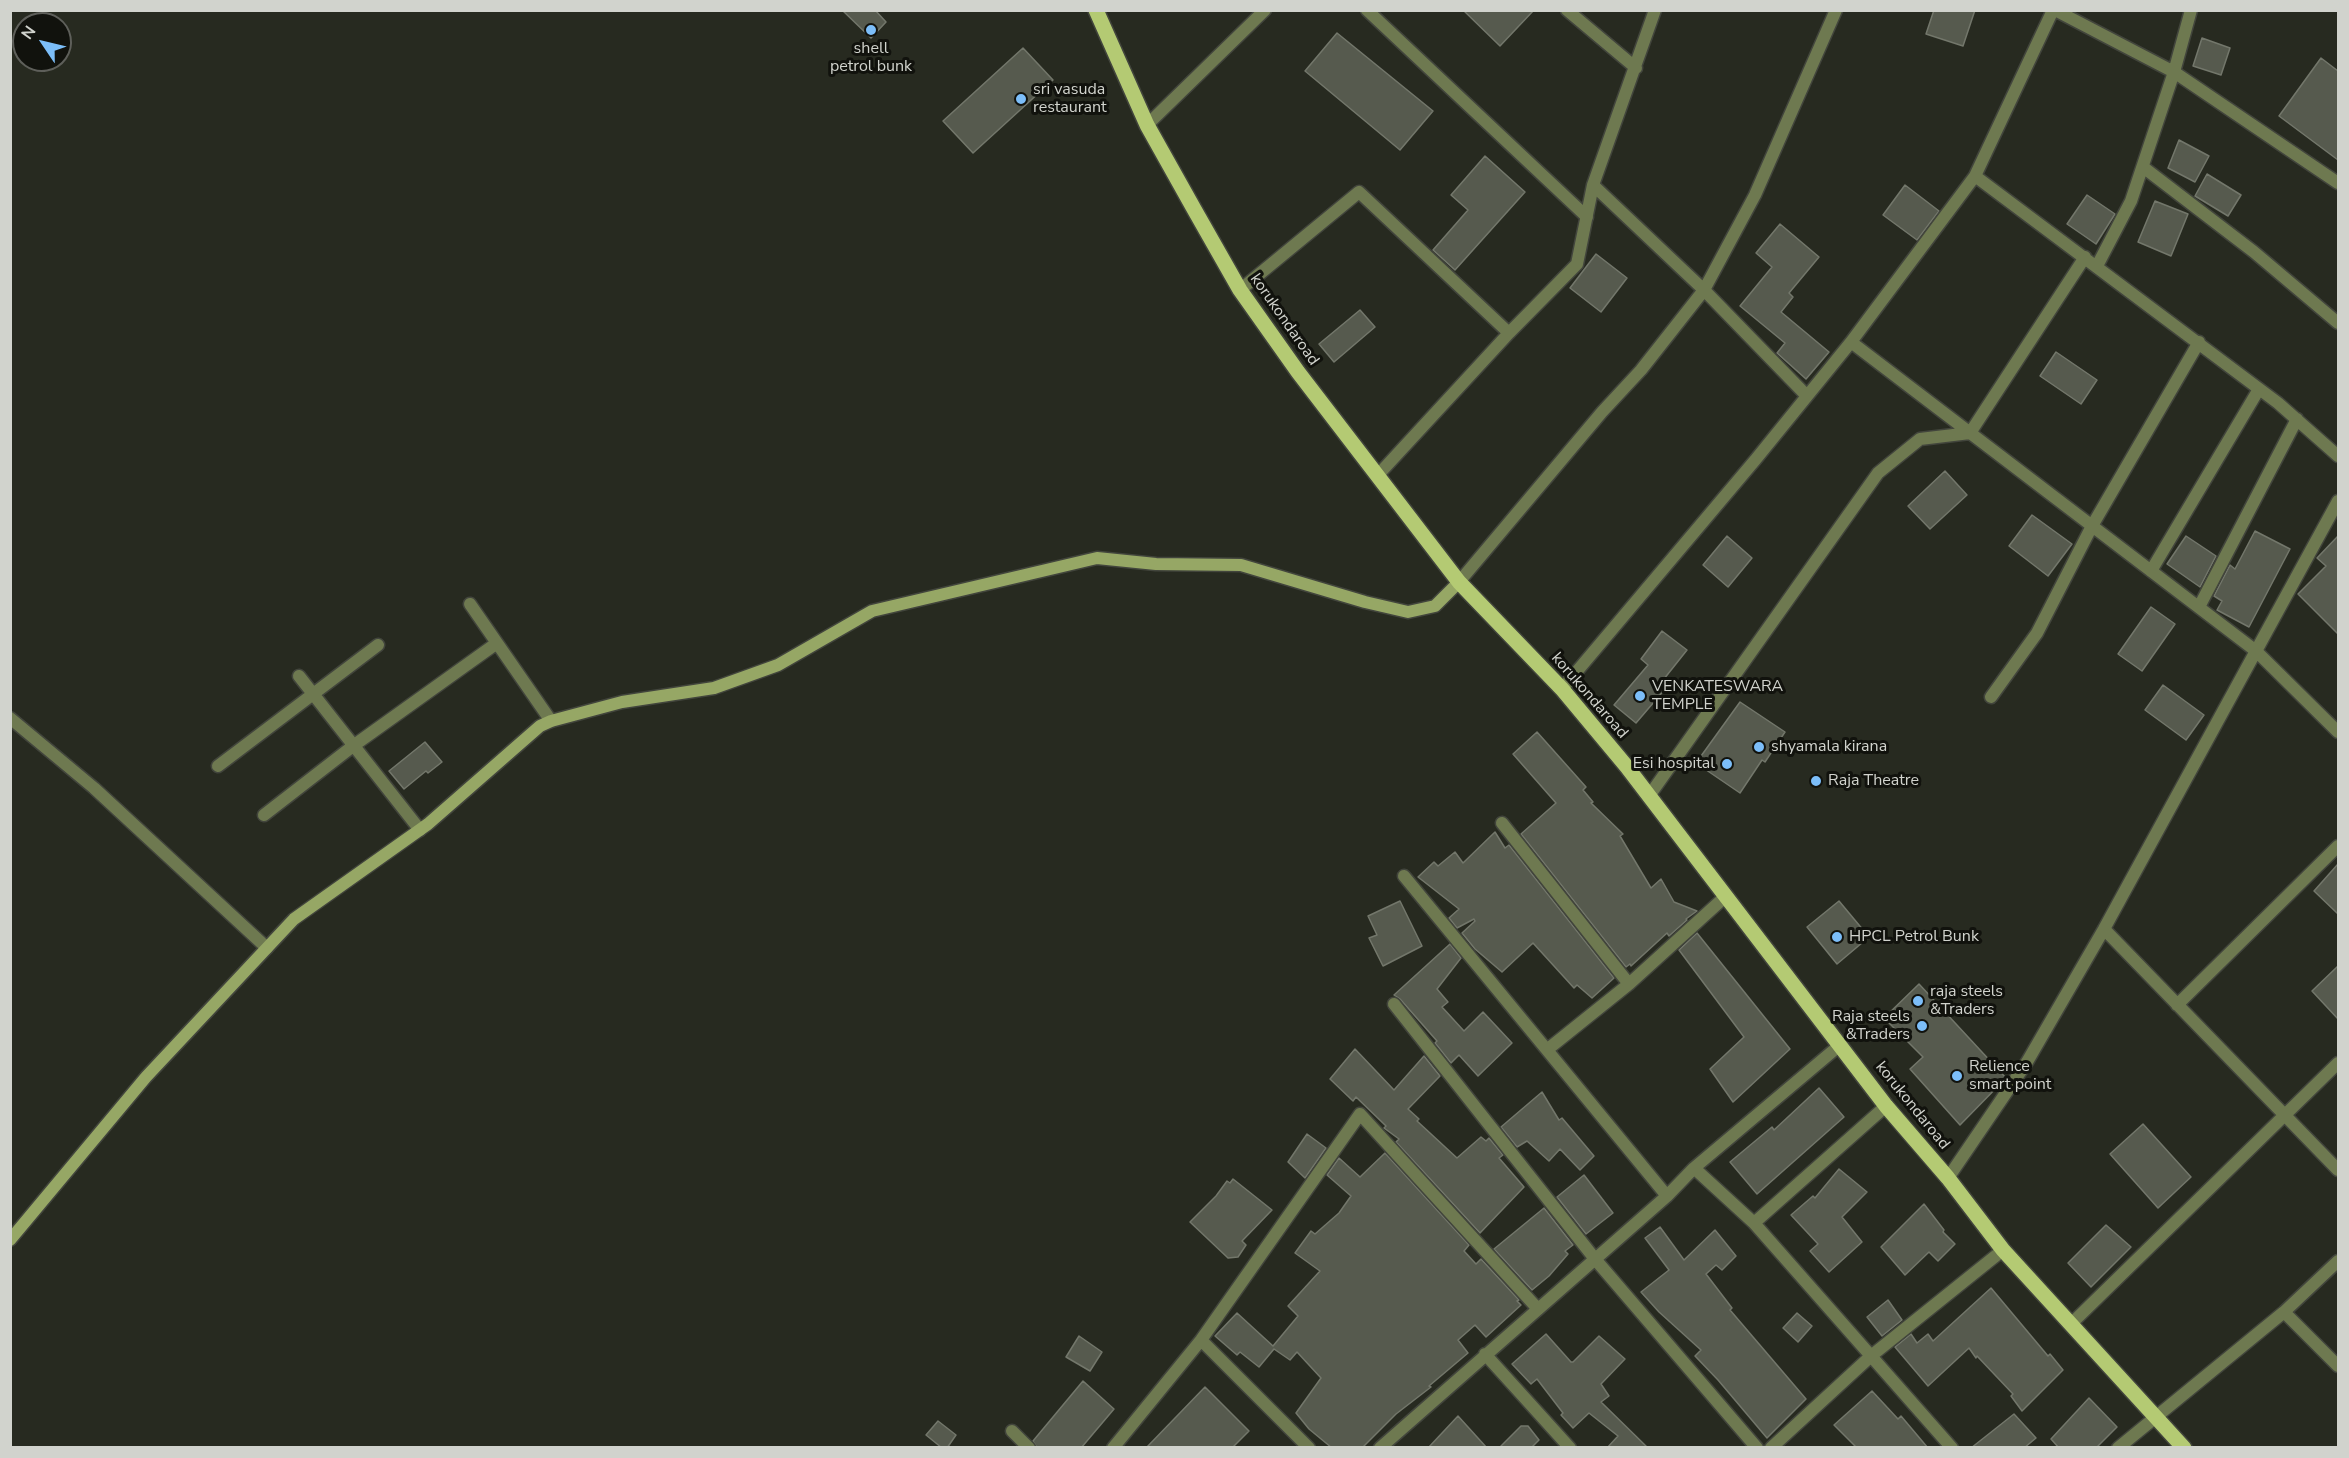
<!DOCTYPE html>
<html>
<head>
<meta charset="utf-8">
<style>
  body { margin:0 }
  #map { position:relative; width:2349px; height:1458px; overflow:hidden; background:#272a20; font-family:"Nunito Sans",sans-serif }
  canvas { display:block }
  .frame { position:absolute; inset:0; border:12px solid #d1d3cd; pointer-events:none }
  .north { position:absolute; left:12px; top:12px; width:60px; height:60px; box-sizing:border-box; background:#11120d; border:2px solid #5e5f5a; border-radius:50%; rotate:305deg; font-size:16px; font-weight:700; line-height:24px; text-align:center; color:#d1d3cd }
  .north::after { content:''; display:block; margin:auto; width:21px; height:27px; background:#7cbef9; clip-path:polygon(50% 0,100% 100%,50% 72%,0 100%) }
</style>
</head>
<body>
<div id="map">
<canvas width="2349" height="1458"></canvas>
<div class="frame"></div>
<div class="north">N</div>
</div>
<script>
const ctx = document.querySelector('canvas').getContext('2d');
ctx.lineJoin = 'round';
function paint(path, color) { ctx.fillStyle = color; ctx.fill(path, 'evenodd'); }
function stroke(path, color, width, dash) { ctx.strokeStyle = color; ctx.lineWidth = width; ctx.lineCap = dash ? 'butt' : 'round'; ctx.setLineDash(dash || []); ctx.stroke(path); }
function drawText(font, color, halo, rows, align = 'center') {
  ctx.font = font + ' "Nunito Sans",sans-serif'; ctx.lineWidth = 6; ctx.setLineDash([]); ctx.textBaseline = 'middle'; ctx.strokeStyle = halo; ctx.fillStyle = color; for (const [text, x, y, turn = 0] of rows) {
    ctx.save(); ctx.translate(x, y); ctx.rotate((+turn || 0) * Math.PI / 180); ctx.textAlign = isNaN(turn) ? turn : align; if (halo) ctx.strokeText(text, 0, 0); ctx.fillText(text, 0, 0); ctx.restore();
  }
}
const building = new Path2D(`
  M842,10H875L886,22L871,38Z
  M1463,10H1534L1500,46Z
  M1934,10H1975L1963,46L1926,34Z
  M1337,33L1433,111L1400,150L1305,71Z
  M2202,38L2230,48L2221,75L2193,66Z
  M1023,48L1053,80L973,153L943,121Z
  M2321,58L2338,71V160L2279,116Z
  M2179,140L2209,156L2195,182L2168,168Z
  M1485,156L1525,192L1455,270L1433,250L1468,210L1451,195Z
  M2207,174L2241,195L2228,216L2195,196Z
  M1905,185L1939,211L1917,240L1883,215Z
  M2087,195L2115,214L2096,244L2067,224Z
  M2155,201L2188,214L2171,256L2138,242Z
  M1780,224L1819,257L1789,293L1793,297L1781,312L1829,352L1806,379L1777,353L1785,343L1740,306L1772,267L1756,253Z
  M1596,254L1627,278L1601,312L1570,288Z
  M1360,310L1375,327L1334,362L1319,344Z
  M2056,352L2097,380L2081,404L2040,376Z
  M1945,471L1967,495L1930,529L1908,506Z
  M2032,515L2072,544L2048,576L2009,546Z
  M2255,531L2290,549L2249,627L2217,610L2222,601L2214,596L2230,565L2235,569Z
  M1727,536L1752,558L1728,587L1703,565Z
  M2186,536L2216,556L2200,587L2167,564Z
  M2338,536V634L2298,594L2326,566L2317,558Z
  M2151,607L2175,624L2142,671L2118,654Z
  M1662,631L1687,650L1660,684L1666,688L1636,723L1614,705L1648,665L1641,659Z
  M2163,685L2204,715L2186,740L2145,710Z
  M1740,702L1785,732L1765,762L1762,760L1740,793L1696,763Z
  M1537,732L1586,787L1583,790L1593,802L1591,803L1623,834L1620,836L1651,888L1661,879L1674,902L1697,911L1686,919L1687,920L1669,936L1667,933L1631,966L1630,964L1626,967L1521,834L1556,803L1513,754Z
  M425,742L442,762L428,773L426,771L404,789L389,771Z
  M1495,832L1505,848L1509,845L1614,978L1592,998L1577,985L1574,988L1533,943L1502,972L1475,949L1462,933L1475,921L1474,919L1457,928L1449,918L1459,909L1418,877L1434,862L1438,866L1455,852L1463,863Z
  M2338,864V914L2314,891Z
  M1400,901L1422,946L1383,966L1369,938L1377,935L1368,916Z
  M1839,901L1869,937L1837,964L1807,927Z
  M1697,933L1790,1049L1733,1102L1710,1069L1744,1037L1679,950Z
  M1450,944L1461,958L1437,989L1448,1002L1442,1007L1464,1031L1483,1012L1512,1043L1478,1076L1459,1055L1451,1063L1435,1043L1437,1041L1400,999L1394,995Z
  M2338,966V1019L2312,991Z
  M1919,984L2006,1078L1960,1125L1910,1069L1923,1057L1884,1018Z
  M1355,1049L1394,1090L1424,1056L1440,1076L1408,1109L1419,1119L1417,1121L1457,1158L1481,1137L1486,1141L1489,1138L1503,1155L1499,1158L1524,1187L1480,1233L1396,1142L1399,1139L1384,1128L1386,1126L1356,1097L1353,1101L1330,1079Z
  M1819,1088L1844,1117L1757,1194L1730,1162L1772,1127L1774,1130Z
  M1542,1092L1559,1120L1562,1118L1594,1156L1580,1170L1560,1149L1549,1161L1527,1141L1517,1147L1501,1127Z
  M2143,1124L2191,1177L2158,1208L2110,1154Z
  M1307,1134L1326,1148L1305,1178L1288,1162Z
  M1385,1153L1469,1245L1464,1251L1476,1264L1481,1259L1519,1300L1517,1301L1521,1305L1486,1337L1475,1325L1458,1340L1468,1353L1429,1386L1431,1387L1396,1414L1362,1448H1332L1309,1429L1296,1413L1321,1378L1297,1352L1290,1360L1274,1349L1259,1367L1240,1352L1237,1355L1215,1336L1237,1313L1273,1346L1298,1316L1288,1306L1320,1271L1295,1253L1311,1231L1315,1234L1339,1213L1351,1196L1327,1175L1339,1158L1360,1177Z
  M1839,1169L1867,1192L1842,1217L1862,1242L1829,1272L1810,1251L1818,1244L1791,1215L1813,1196L1815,1198Z
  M1584,1175L1613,1213L1586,1234L1557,1197Z
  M1233,1179L1272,1210L1242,1241L1246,1245L1238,1257L1228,1258L1190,1222L1216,1196L1227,1181L1230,1183Z
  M1924,1204L1944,1230L1943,1232L1955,1244L1938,1261L1929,1252L1905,1275L1881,1247Z
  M1544,1208L1573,1245L1565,1251L1568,1254L1549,1276L1532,1290L1494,1249Z
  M2106,1225L2131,1247L2091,1287L2068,1263Z
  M1660,1227L1684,1260L1715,1230L1736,1256L1722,1270L1716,1265L1706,1274L1732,1308L1730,1310L1806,1399L1767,1438L1718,1380L1695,1356L1701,1350L1659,1312L1641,1292L1669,1270L1645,1238Z
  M1991,1288L2048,1356L2050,1354L2063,1370L2022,1411L2011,1396L2013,1394L1977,1356L1976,1358L1969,1348L1928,1386L1895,1347L1911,1334L1917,1343L1928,1334L1933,1341Z
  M1888,1300L1902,1320L1882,1336L1867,1317Z
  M1797,1313L1812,1326L1798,1342L1783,1328Z
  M1546,1334L1571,1362H1573L1599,1336L1625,1359L1601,1384L1609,1396L1601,1402L1648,1448H1607L1618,1436L1589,1413L1573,1428L1561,1415L1563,1413L1537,1379L1531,1384L1512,1364Z
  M1079,1336L1102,1352L1090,1371L1066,1357Z
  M1083,1381L1114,1409L1081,1448H1037L1033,1441Z
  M1205,1387L1249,1431L1232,1448H1146Z
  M1872,1391L1898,1419L1901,1416L1928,1448H1857L1834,1425Z
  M2089,1398L2117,1427L2096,1448H2059L2051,1439Z
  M2014,1414L2036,1438L2024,1448H1971Z
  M1458,1416L1487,1448H1428Z
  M938,1421L956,1435L947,1448H942L926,1435Z
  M1521,1426H1528L1539,1440L1531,1448H1499Z`);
paint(building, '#565a4e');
stroke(building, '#73776b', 1.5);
const street = new Path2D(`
  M1367,10L1587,217
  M1567,10L1636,68
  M2055,10L2174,72L2338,183
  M1147,125L1265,10
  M2143,167L2254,252L2338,323
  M1975,176L2278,403L2338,456
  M1593,185L1704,290L1807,396
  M2097,266L2131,201L2174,72L2191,10
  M1240,290L1359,192L1509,333
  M1851,342L2256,651L2338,732
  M1378,475L1509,333L1577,264L1593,185L1655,10
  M2151,571L2259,389
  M1459,582L1602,412L1641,370L1704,290L1755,195L1836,10
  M470,604L551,721
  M2199,607L2297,419
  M299,676L420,830
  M1562,689L1756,459L1851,342L1975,176L2053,10
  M1991,697L2037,633L2092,526L2199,342
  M10,718L94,788L267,948
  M218,766L378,645
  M1649,796L1878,473L1920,439L1970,433L2085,257
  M264,815L353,746L497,643
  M1502,823L1629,984
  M1404,876L1667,1196
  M2104,929L2338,1170
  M1394,1004L1595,1259L1757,1448
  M2177,1005L2338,846
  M1548,1049L1629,984L1726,896
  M1694,1168L1754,1223L1952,1448
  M1948,1178L2027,1062L2104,929L2338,501
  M1754,1223L1886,1106
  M2284,1312L2338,1366
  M2072,1323L2338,1063
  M1201,1340L1309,1448
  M1485,1354L1570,1448
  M1012,1431L1029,1448
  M1113,1448L1201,1340L1360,1114L1538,1309
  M1380,1448L1667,1196L1694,1168L1840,1045
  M1771,1448L1871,1356L2003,1250
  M2118,1448L2284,1312L2338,1261`);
const secondary = new Path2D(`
  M10,1240L146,1077L294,919L428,824L540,726L551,721L622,702L714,688L778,665L872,611L1097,558L1156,564L1241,565L1365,602L1408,612L1435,606L1459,582`);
const primary = new Path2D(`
  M1096,10L1147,125L1194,209L1240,290L1298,372L1459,582L1562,689L1627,767L1886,1106L1948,1178L2003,1250L2184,1448`);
stroke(street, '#42453c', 15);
stroke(secondary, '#42453c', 15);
stroke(primary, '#42453c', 18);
stroke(street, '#6e7950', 12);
stroke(secondary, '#96a765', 12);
stroke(primary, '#b4ca73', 15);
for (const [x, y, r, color] of [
  [871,30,6,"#7cbef9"],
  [1021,99,6,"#7cbef9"],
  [1640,696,6,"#7cbef9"],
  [1759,747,6,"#7cbef9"],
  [1727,764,6,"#7cbef9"],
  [1816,781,6,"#7cbef9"],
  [1837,937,6,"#7cbef9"],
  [1918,1001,6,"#7cbef9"],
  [1922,1026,6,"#7cbef9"],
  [1957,1076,6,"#7cbef9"]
]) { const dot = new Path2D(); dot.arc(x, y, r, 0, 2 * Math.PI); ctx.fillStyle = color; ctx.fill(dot); stroke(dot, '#11120d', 2); }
drawText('16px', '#d1d3cd', '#11120d', [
  ["shell",871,49,"center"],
  ["petrol bunk",871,67,"center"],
  ["sri vasuda",1033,90],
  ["restaurant",1033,108],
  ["VENKATESWARA",1652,687],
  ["TEMPLE",1652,705],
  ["shyamala kirana",1771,747],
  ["Esi hospital",1715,764,"right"],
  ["Raja Theatre",1828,781],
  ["HPCL Petrol Bunk",1849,937],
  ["raja steels",1930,992],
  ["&Traders",1930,1010],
  ["Raja steels",1910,1017,"right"],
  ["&Traders",1910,1035,"right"],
  ["Relience",1969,1067],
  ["smart point",1969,1085]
], 'left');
drawText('16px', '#d1d3cd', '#11120d', [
  ["korukondaroad",1284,320,55],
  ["korukondaroad",1589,696,49],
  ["korukondaroad",1912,1106,51]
]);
</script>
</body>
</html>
